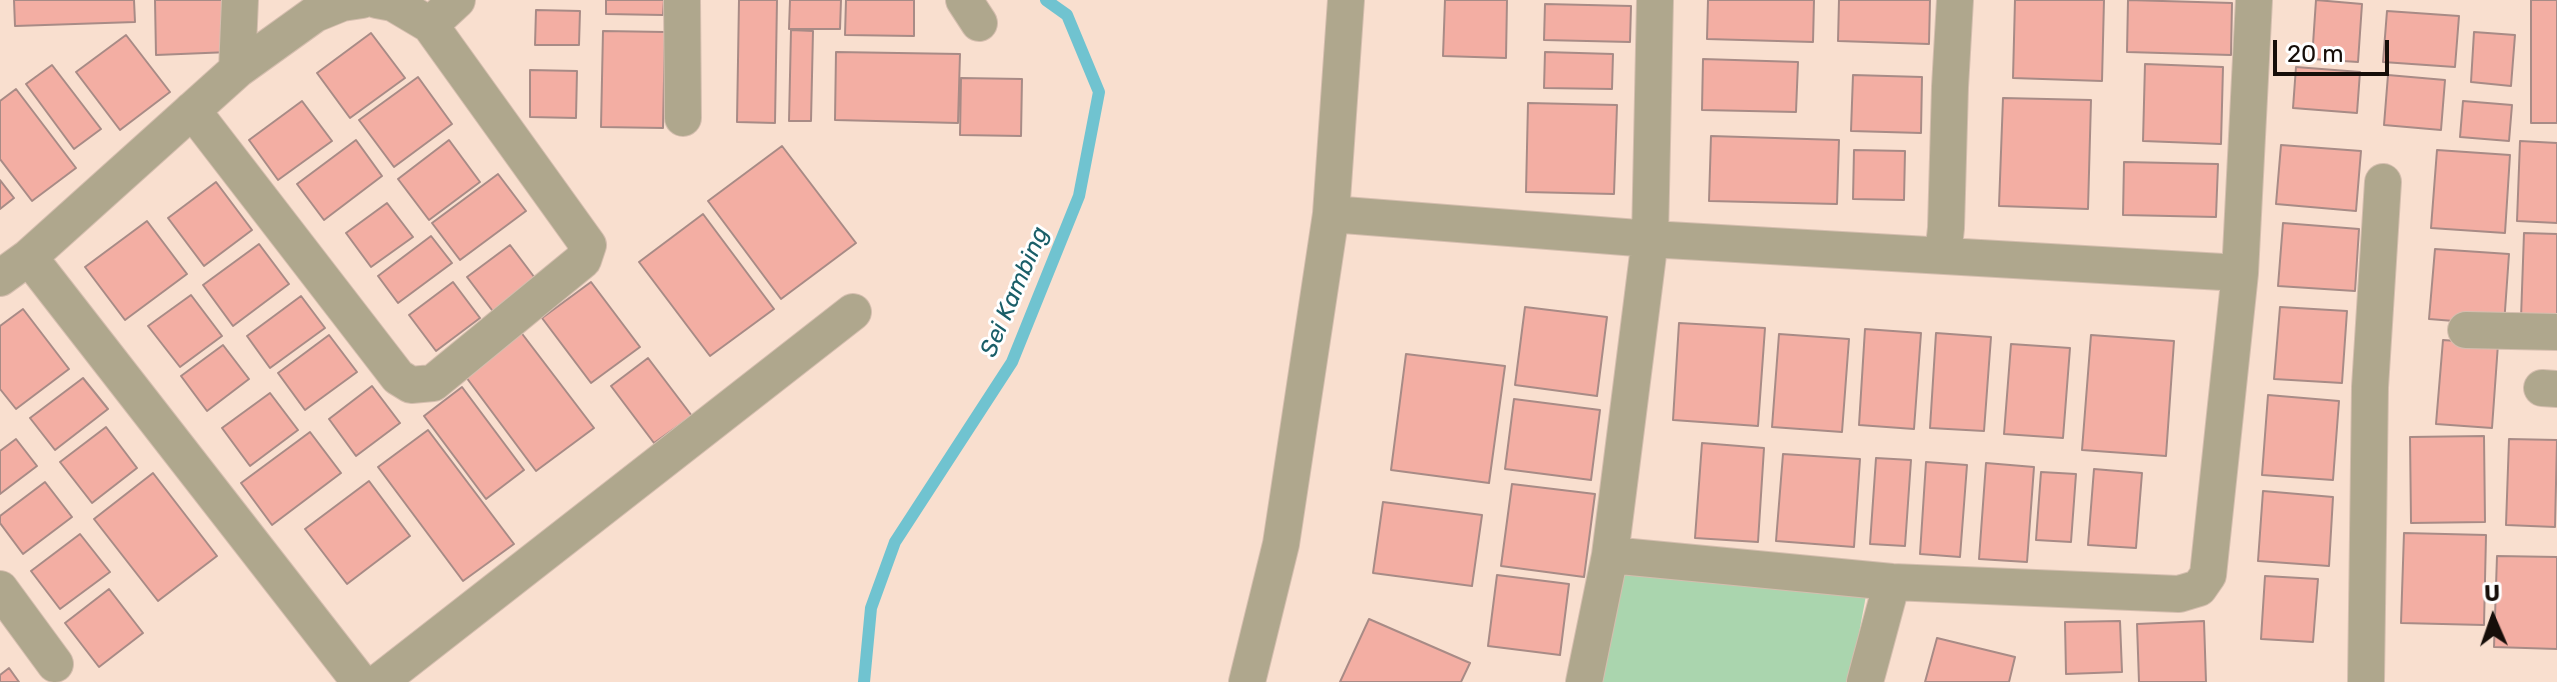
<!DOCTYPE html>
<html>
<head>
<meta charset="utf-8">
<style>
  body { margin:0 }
  #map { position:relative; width:2557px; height:682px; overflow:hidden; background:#f9dfcf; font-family:Rubik,sans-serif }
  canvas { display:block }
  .north { position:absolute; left:2453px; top:578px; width:80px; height:80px; -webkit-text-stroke:6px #fff; paint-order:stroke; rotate:358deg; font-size:22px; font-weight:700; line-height:32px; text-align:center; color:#160e09 }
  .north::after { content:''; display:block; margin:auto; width:28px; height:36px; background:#160e09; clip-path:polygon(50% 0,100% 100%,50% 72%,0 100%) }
  .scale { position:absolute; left:2273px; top:40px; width:116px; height:36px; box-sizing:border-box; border:4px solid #160e09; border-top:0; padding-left:10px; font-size:24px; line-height:28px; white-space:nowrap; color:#160e09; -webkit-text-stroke:6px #fff; paint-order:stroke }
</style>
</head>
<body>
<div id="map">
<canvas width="2557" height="682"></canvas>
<div class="north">U</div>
<div class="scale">20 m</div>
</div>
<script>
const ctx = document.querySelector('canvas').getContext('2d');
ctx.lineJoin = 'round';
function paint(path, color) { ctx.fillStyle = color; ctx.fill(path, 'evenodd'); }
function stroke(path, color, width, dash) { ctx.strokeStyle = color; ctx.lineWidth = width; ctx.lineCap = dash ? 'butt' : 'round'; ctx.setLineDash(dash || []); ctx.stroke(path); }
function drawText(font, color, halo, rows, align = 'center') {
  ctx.font = font + ' Rubik,sans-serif'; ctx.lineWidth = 6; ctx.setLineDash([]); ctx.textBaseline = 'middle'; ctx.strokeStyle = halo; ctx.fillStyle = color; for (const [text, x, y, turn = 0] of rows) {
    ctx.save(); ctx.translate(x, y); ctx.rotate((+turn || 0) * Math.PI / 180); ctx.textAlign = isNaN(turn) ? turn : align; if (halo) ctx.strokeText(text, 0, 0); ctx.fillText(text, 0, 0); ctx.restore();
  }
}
paint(new Path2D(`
  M1611,565L1867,590L1850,682H1593Z`), '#aad5ae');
stroke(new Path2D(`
  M864,682L871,608L895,542L1012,362L1079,196L1099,92L1067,15L1046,0`), '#70c3d0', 12);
const building = new Path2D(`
  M14,0H134L135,22L15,26Z
  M155,0H228L230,52L156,55Z
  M606,0H664L663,15L606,14Z
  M739,0H777L775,123L737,122Z
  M790,0H841L840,29H789Z
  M846,0H914V36L845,35Z
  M1445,0H1507L1506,58L1443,56Z
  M1708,0H1814L1813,42L1707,39Z
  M1839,0H1930L1929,44L1838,41Z
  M2015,0H2104L2102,81L2013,78Z
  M2128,0L2232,3L2231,55L2127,52Z
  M2316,0L2362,4L2358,62L2312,59Z
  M2531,0H2557V123H2531Z
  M1545,4L1631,6L1630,42L1544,40Z
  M536,10L580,11L579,45H535Z
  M2387,11L2459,16L2455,67L2383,62Z
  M791,30L813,31L811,121H789Z
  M603,31L665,32L663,128L601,127Z
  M2474,32L2515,35L2511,86L2471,82Z
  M371,33L405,78L350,118L317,73Z
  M126,35L170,92L120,130L76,72Z
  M836,52L960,54L958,123L835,120Z
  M1545,52L1613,54L1612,89L1544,88Z
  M1703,59L1798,62L1796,112L1702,110Z
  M2145,64L2223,67L2221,144L2143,141Z
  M52,65L101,129L74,149L26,84Z
  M2296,67L2360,72L2357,113L2293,108Z
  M530,70L577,71L576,118L530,117Z
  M1853,75L1922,77L1921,133L1851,131Z
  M2388,75L2445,80L2441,130L2384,125Z
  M418,77L452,124L394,167L359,120Z
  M961,78L1022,79L1021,136L960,135Z
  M16,89L76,168L32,201L0,159V101Z
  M2003,98L2091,100L2088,209L1999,206Z
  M302,101L332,141L278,180L249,140Z
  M2463,101L2512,105L2509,141L2460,137Z
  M1528,103L1617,105L1614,194L1526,192Z
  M1711,136L1839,140L1837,204L1709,201Z
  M356,140L382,176L324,220L297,184Z
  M449,140L480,182L429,220L398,179Z
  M2520,141L2557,143V223L2517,221Z
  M2281,145L2361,151L2356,211L2276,204Z
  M782,146L856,243L781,299L708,201Z
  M1854,150L1905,151L1904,200L1853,199Z
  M2437,150L2510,155L2505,233L2431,228Z
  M2124,162L2218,164L2216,217L2123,215Z
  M498,174L526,211L460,260L432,223Z
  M0,180L14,198L0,209Z
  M216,182L252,230L204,266L168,218Z
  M387,203L413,237L371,267L346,233Z
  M703,214L774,309L710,356L639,262Z
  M147,221L187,274L125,320L85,267Z
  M2283,223L2359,229L2355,291L2278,286Z
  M2524,233L2557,234V320L2521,318Z
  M431,236L452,263L398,303L378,276Z
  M259,244L289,284L233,326L203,285Z
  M510,245L544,290L501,322L467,277Z
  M2435,249L2509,254L2504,325L2429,319Z
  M453,282L480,318L436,351L409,315Z
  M591,282L640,347L591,383L542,318Z
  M191,295L222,336L180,367L148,326Z
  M301,296L325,328L270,368L247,336Z
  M1525,307L1607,317L1597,396L1515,385Z
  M2280,307L2347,311L2342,383L2274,379Z
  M23,309L69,369L16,409L0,389V326Z
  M1679,323L1765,328L1758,426L1673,420Z
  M1865,329L1921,333L1914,429L1859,425Z
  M520,331L594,428L536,471L463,373Z
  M1936,333L1991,337L1984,431L1930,428Z
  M1779,334L1849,339L1842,432L1772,427Z
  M329,335L357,372L305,410L278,373Z
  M2091,335L2174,341L2166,456L2082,450Z
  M2443,340L2498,344L2492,428L2436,424Z
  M2011,344L2070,348L2063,438L2004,434Z
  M223,345L249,379L207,411L181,376Z
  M1406,354L1505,366L1489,483L1391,470Z
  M648,358L692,416L654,443L611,386Z
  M83,378L108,409L55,450L30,418Z
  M372,386L400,423L356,456L329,419Z
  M462,387L524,470L486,499L424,416Z
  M270,393L298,430L250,466L222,428Z
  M2268,395L2339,401L2333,480L2262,475Z
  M1514,399L1600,410L1591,480L1505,469Z
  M106,427L137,468L92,503L60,462Z
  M428,430L514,544L463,581L378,467Z
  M310,432L341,473L272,525L241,483Z
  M2484,436L2485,522L2411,523L2410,437Z
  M16,439L37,466L0,494V451Z
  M2509,439L2557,440L2555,527L2506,525Z
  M1702,443L1764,448L1758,542L1695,538Z
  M1783,454L1860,459L1854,547L1776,541Z
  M1876,458L1911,460L1905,546L1870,544Z
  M1926,462L1967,465L1960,557L1920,554Z
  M1986,463L2034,467L2027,562L1979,559Z
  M2094,469L2142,473L2136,548L2088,545Z
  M2041,472L2076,474L2071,542L2036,540Z
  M153,473L217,556L158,601L94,519Z
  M369,481L410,536L347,584L305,529Z
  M45,482L72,517L23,554L0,523V516Z
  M1512,484L1595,494L1584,577L1501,566Z
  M2263,491L2333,497L2329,566L2258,561Z
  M1383,502L1482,515L1472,586L1373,573Z
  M2404,533L2486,535L2484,625L2401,623Z
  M80,534L110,572L60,609L31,571Z
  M2497,556L2557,557V649L2494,647Z
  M1497,575L1569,584L1560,655L1488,646Z
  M2265,576L2318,579L2313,642L2261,639Z
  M109,589L143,633L99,667L65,623Z
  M1369,619L1470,663L1461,682H1340Z
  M2120,621L2122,672L2066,674L2065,622Z
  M2204,621L2206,682H2139L2137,624Z
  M1937,638L2015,657L2009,682H1925Z
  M9,668L19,682H0V675Z`);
paint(building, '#f3aea3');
stroke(building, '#a88b86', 2);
const street = new Path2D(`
  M377,0L393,3L430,25L457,0
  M682,0L683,118
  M964,0L979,23
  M237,70L240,0
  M192,110L398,377L411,385L433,383L583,260L588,245L430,25
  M1331,214L1650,239L2240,273
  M1943,255L1946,228L1950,87L1955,0
  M29,257L360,682
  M0,278L29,257L237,70L315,14L342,3L362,0
  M2466,330L2557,332
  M2542,388L2557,389
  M1610,555L1892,582L2179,594L2199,588L2208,575L2240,273L2254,0
  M0,589L55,664
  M379,682L853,312
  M1247,682L1281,544L1331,214L1346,0
  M1584,682L1610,555L1650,239L1655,0
  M1865,682L1892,582
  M2366,682L2370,387L2383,182`);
stroke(street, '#d5beaf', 38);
stroke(street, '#afa78d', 36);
drawText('italic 24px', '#195e68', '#fff', [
  ["Sei Kambing",1015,292,-67]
]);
</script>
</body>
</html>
